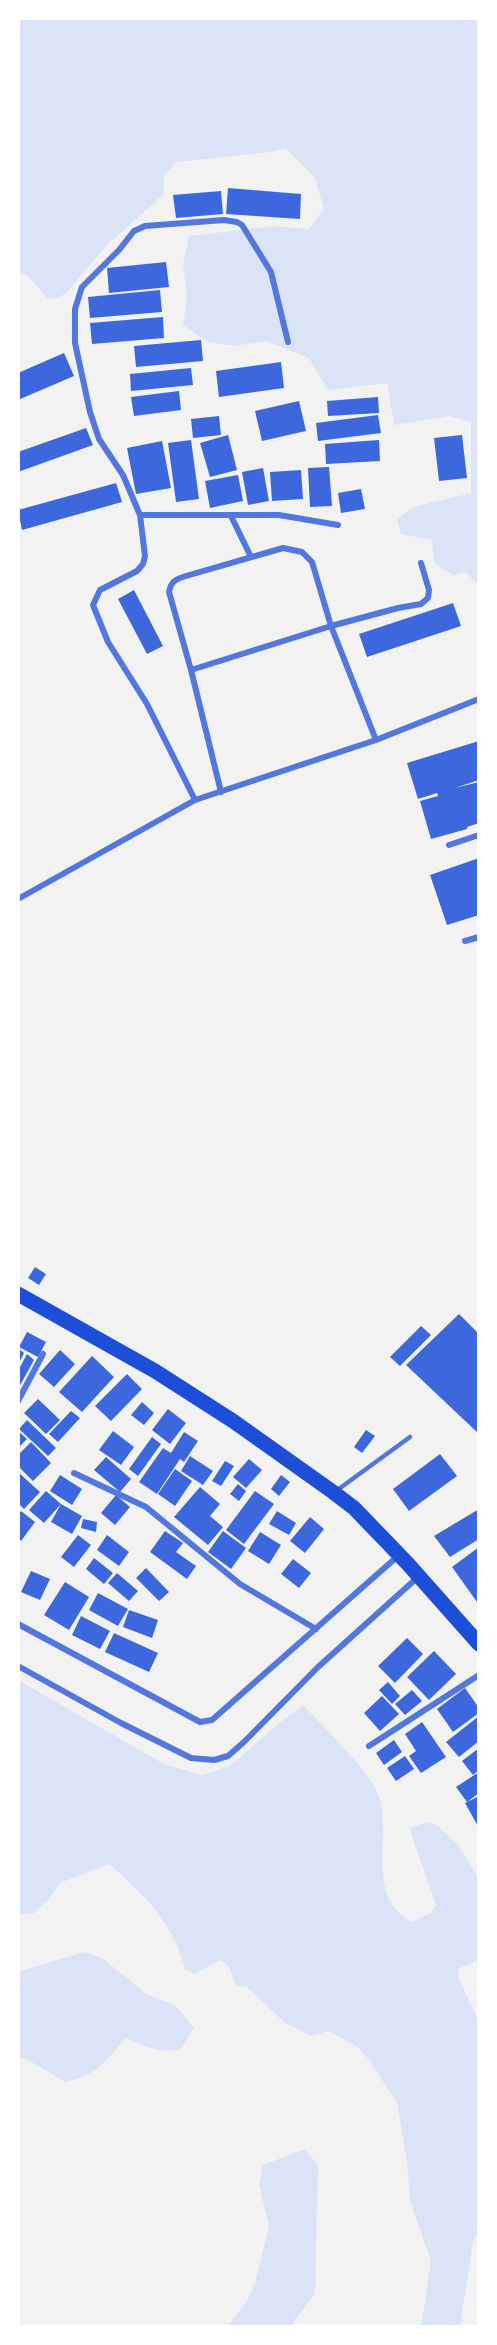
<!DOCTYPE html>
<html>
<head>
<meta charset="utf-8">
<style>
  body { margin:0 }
  #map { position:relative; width:497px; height:2345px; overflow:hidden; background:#f2f2f2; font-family:"Fira Sans Condensed",sans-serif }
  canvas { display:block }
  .frame { position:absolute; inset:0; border:20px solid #fff; pointer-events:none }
</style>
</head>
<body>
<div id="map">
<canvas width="497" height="2345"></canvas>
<div class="frame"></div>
</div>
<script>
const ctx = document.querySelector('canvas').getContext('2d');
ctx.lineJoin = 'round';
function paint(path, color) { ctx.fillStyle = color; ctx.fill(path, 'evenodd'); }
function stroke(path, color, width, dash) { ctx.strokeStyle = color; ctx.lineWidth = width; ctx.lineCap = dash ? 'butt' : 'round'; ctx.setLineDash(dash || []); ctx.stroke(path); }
paint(new Path2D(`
  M18,18H479V596L478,585L466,572L453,575L434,563L432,540L401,534L397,519L414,507L471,493V422L449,416L394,425L387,383L328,390L309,358L266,341L234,346L208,342L183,325L187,297L183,264L189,236L274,226L309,229L324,208L314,177L285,148L271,152L177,162L164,176L163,195L108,244L66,293L58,298L48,299L28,276L18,271Z
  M18,1680L164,1764L202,1775L230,1766L279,1723L303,1705C322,1726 369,1770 378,1794C394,1835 363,1895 412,1922L431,1913L436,1905L409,1828L427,1822L437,1825L459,1846L479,1880V1960L458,1969L459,1979L479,2022V2232L473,2241L460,2327H421L431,2261L410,2201L407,2162L397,2103L370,2061L358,2047L329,2031L310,2036L284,2022L247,1987L236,1986L229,1967L220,1960L195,1974L185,1970C176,1926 142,1892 109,1864L60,1883L49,1899L34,1913L18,1915Z
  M84,1952L102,1958L148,1995L175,2005L194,2028L181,2048C161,2055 145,2046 126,2038C104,2062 98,2075 65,2082L30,2061L18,2057V1972Z
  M305,2149L318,2165L315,2294L290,2327H227L246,2302L255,2284L269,2226L259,2185L263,2165Z`), '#dbe4f7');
paint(new Path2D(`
  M228,188L301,194L300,219L226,214Z
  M221,191L223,214L176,218L173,195Z
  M166,262L169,287L109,293L107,268Z
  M160,290L162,312L90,318L88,297Z
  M163,317L164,338L92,344L90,323Z
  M201,340L203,361L136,367L134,346Z
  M64,353L74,376L18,400V373Z
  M281,362L284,388L219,397L216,371Z
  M191,368L193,385L131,391L130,374Z
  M179,391L181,410L134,416L131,397Z
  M378,397L379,413L328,416L327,401Z
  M299,401L306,431L262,441L255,411Z
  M378,415L381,433L318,441L316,423Z
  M219,416L221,435L193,438L191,419Z
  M86,428L93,445L18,472V452Z
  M228,435L237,470L210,477L200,443Z
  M462,435L467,478L439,481L434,438Z
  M191,440L199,499L176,502L168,443Z
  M379,440L380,461L326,464L325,444Z
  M162,441L171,488L136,494L127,448Z
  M329,467L332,506L310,507L308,468Z
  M263,468L269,501L248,505L242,472Z
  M301,470L303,499L272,501L270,472Z
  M238,475L243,501L210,508L205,481Z
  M116,483L122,502L22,530L18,510Z
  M361,489L365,509L341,513L338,493Z
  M134,590L163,646L147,654L118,599Z
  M453,603L461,626L367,657L359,634Z
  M479,741V780L455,788L479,782V823L467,827V829L431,839L420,801L438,796L437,793L418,799L407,763Z
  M479,858V915L447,925L430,875Z
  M35,1267L46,1274L39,1285L28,1278Z
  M459,1314L479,1334V1434L406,1365Z
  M421,1326L431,1335L400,1366L390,1357Z
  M27,1332L46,1342L38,1357L19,1347Z
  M18,1348L24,1353L18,1365Z
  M60,1350L75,1364L54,1387L39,1374Z
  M27,1354L34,1360L18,1389V1371Z
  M92,1356L114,1377L82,1412L59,1392Z
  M127,1374L142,1389L111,1421L95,1406Z
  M38,1399L60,1420L46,1434L24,1413Z
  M142,1402L154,1413L144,1425L131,1415Z
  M168,1409L186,1423L170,1444L152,1430Z
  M71,1411L80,1418L58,1442L49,1434Z
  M27,1420L56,1448L48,1456L19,1429Z
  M366,1430L375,1436L362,1453L354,1447Z
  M18,1431L27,1439L18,1448Z
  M113,1431L134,1447L121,1465L99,1450Z
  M184,1432L198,1441L184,1462L180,1459L157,1494L139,1482L163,1448L171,1453Z
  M152,1437L161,1444L138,1476L129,1469Z
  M31,1442L51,1463L33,1481L18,1466V1455Z
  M440,1454L457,1476L409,1511L393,1489Z
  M190,1456L213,1471L203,1485L181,1471Z
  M106,1457L131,1479L120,1492L94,1470Z
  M249,1459L262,1470L246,1488L233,1477Z
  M225,1461L234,1466L221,1486L212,1481Z
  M175,1469L192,1481L175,1506L158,1494Z
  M18,1472L40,1492L24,1509L18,1503Z
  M60,1475L82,1489L72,1505L50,1491Z
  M281,1475L290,1482L279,1496L271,1489Z
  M238,1484L246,1491L239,1501L230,1494Z
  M200,1487L220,1504L210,1516L223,1527L208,1545L174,1517Z
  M46,1491L61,1504L44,1523L29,1510Z
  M255,1491L274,1504L244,1544L226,1530Z
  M116,1495L130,1507L115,1525L101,1513Z
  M61,1504L82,1516L72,1534L51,1522Z
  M479,1509V1539L450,1557L434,1536Z
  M21,1511L35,1522L21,1541L18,1538V1514Z
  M277,1511L296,1523L289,1535L269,1524Z
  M310,1517L324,1529L305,1553L290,1541Z
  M83,1519L97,1522L96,1532L81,1528Z
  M165,1531L183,1543L176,1552L196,1566L187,1579L150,1552Z
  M223,1531L246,1548L231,1569L208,1552Z
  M260,1532L281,1545L269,1564L248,1551Z
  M78,1535L91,1545L74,1567L61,1557Z
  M107,1535L129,1552L119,1566L97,1550Z
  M479,1547V1600L477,1602L452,1567Z
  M94,1558L113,1573L104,1584L86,1569Z
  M293,1559L311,1573L299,1588L281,1574Z
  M146,1568L169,1592L159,1601L136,1578Z
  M31,1571L50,1579L40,1600L21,1592Z
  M117,1573L138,1591L129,1601L108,1583Z
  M65,1582L89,1597L69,1630L44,1615Z
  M98,1593L128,1609L118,1626L89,1610Z
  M129,1610L158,1620L152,1638L123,1627Z
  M81,1616L110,1631L100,1649L72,1635Z
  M114,1633L158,1653L149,1672L105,1652Z
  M407,1638L423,1654L395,1683L378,1666Z
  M434,1651L456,1674L429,1700L407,1677Z
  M388,1682L400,1696L392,1704L379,1690Z
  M465,1688L479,1708V1713L453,1732L437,1709Z
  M412,1690L422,1701L405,1715L395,1704Z
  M382,1696L399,1714L380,1731L364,1713Z
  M479,1716V1741L459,1757L446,1742Z
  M422,1722L446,1757L421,1773L409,1756L416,1751L405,1734Z
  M394,1740L402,1752L384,1765L376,1753Z
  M479,1748V1770L473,1775L462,1761Z
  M405,1756L414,1769L396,1781L387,1768Z
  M479,1772V1793L467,1802L456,1787Z
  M479,1796V1828L465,1803Z`), '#3d67dc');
stroke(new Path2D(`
  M336,1491L410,1437`), '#5277de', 4.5);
stroke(new Path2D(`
  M140,515L123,475L99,439L90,412L75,343V309L82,287L119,250L134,231L145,226L224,220L237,222L242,225L271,272L288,342
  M231,516L251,557
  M191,670L331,626L398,608L421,604L428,598L429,590L421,563
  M221,792L191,670L169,592C171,581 176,579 186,576L283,548L302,552L312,562L331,626L376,740
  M195,800L147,704L108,642L93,605L100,590L137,571L143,564L145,556L140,515H279L338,525
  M449,845L479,835
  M18,899L195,800L376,740L479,699
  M465,941L479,937
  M18,1401L43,1354
  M74,1473L146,1507L240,1584L316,1629
  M18,1624L200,1722L212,1720L398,1556
  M18,1666L121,1723L191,1758L214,1760L228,1756L244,1742L317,1668L418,1577
  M369,1746L479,1675`), '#5277de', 6);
stroke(new Path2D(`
  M18,1294L155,1371L233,1421L333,1492L354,1508L408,1564L479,1644`), '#1d4ed8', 15);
</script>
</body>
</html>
